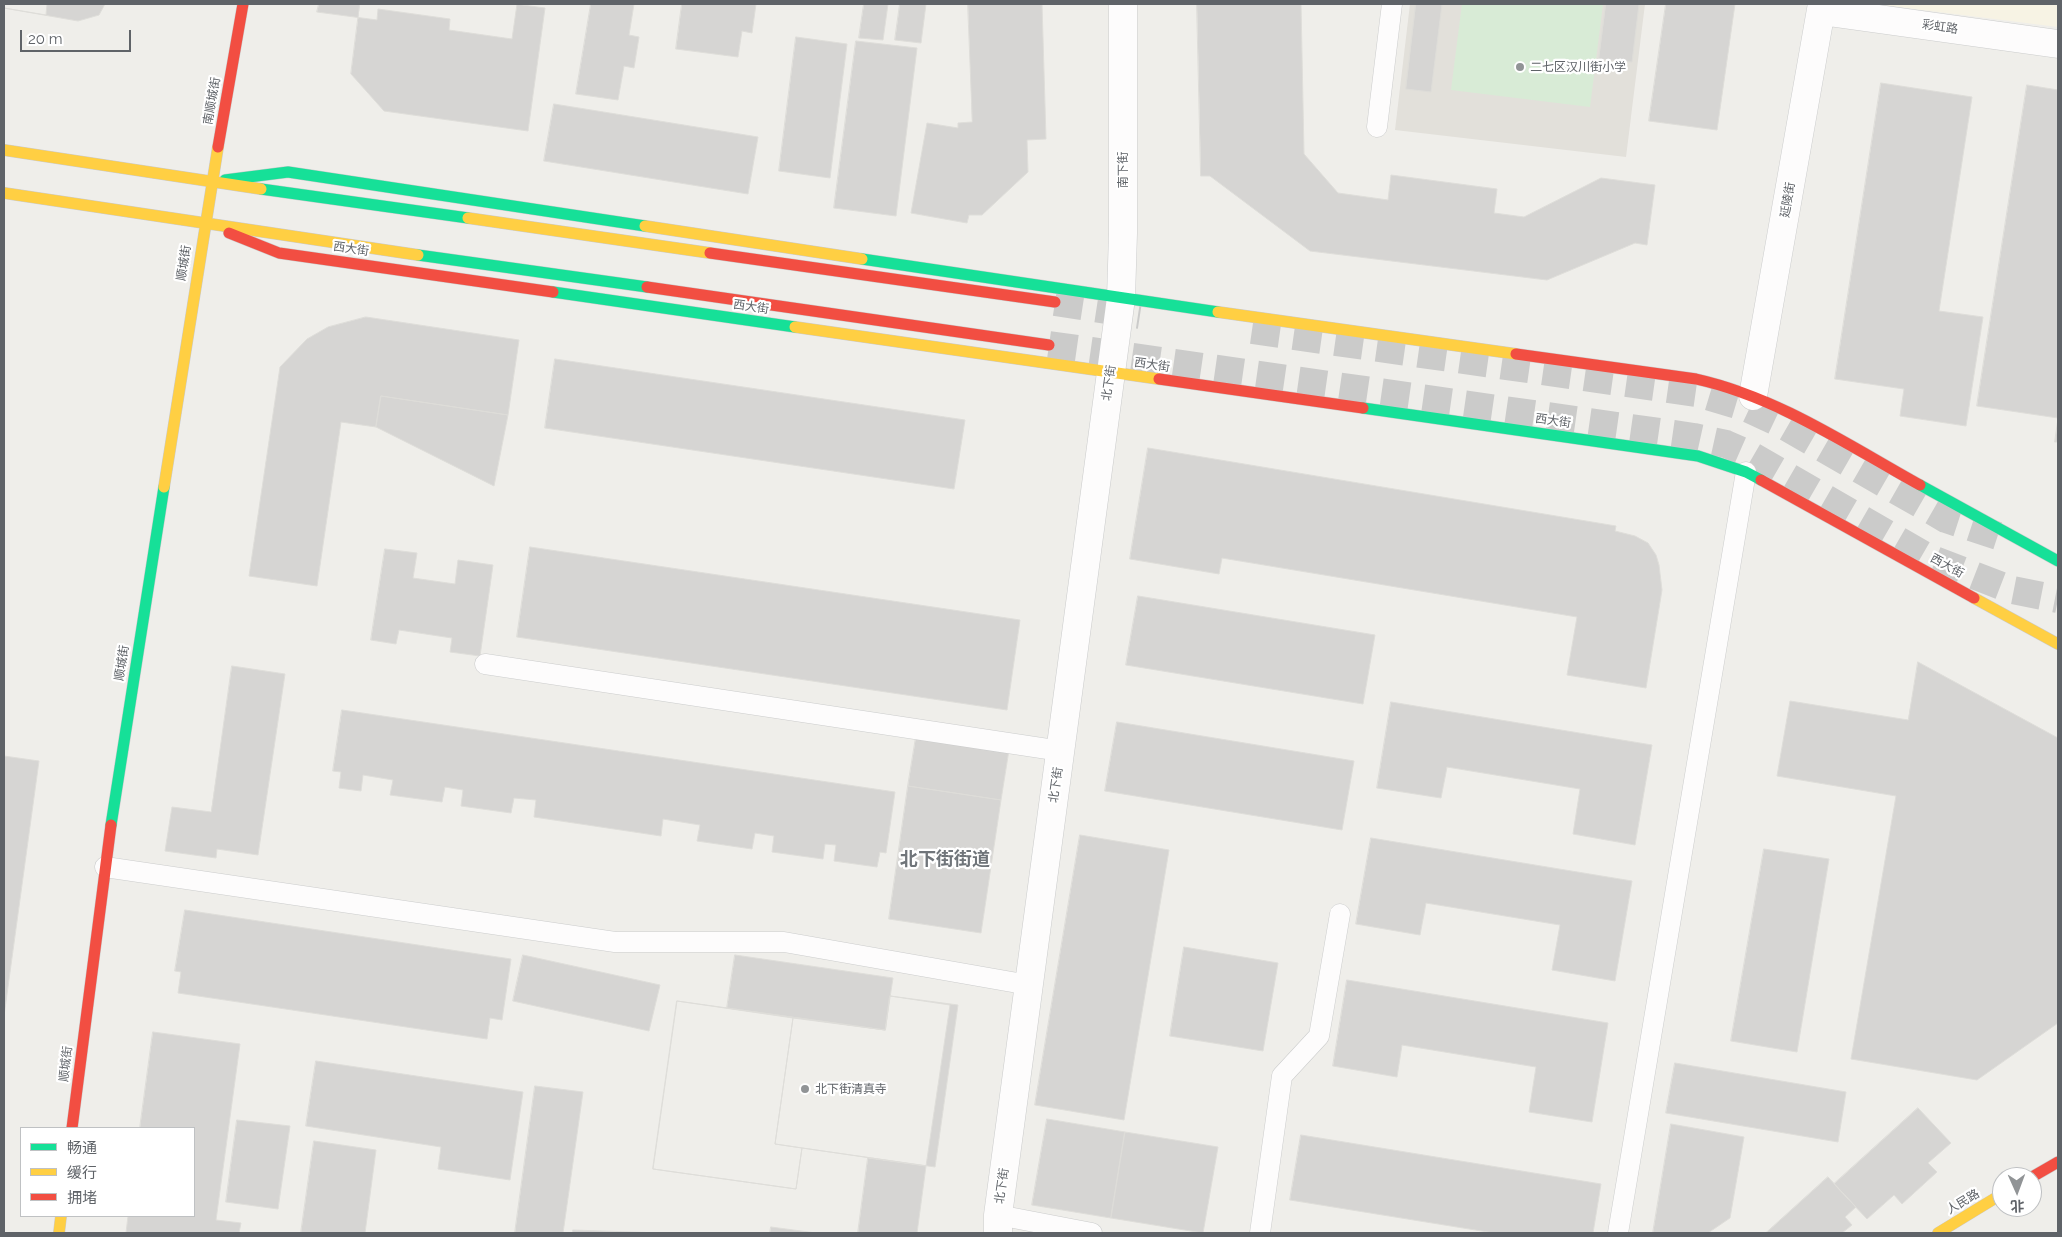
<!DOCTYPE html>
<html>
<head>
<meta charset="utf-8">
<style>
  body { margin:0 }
  #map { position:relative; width:2062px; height:1237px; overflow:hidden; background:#efeeea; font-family:Raleway,"Noto Sans SC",sans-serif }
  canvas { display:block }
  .frame { position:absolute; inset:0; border:5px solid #5f6368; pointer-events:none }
  .legend { position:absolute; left:20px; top:1127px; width:175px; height:90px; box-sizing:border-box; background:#fff; border:1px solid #bfc1c3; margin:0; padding:6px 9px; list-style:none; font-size:15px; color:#5f6368 }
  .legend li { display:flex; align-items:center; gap:10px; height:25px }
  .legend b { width:25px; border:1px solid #bfc1c3 }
  .north { position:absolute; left:1992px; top:1167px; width:50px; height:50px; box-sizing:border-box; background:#fff; border:1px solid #bfc1c3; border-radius:50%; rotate:178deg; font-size:14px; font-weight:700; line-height:20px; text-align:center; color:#5f6368 }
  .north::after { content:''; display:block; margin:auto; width:18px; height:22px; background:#919496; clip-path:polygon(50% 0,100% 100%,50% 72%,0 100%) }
  .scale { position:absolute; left:20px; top:30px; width:111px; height:22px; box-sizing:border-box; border:2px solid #5f6368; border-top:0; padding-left:6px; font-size:15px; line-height:18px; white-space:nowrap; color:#5f6368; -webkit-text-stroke:4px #fff; paint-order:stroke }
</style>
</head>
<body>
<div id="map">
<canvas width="2062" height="1237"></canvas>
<div class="frame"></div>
<ul class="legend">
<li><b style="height:6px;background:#16e098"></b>畅通</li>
<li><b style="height:6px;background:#ffcf43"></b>缓行</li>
<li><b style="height:6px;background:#f24e42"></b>拥堵</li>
</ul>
<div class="north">北</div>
<div class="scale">20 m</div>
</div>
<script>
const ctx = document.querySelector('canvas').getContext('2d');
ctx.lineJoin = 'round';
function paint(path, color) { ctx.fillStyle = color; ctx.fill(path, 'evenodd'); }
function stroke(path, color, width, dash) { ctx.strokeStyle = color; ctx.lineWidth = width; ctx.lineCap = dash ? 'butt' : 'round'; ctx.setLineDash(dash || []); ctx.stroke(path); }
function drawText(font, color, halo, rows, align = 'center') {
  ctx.font = font + ' Raleway,"Noto Sans SC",sans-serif'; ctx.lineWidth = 4.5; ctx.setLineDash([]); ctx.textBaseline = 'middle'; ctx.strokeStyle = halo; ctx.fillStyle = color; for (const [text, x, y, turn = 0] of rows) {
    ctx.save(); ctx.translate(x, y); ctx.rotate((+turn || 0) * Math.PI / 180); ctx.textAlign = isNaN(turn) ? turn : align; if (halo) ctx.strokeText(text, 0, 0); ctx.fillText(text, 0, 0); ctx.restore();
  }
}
paint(new Path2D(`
  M1875,4H2058V27Z`), '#f7f3e4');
paint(new Path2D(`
  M1410,4H1645L1626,157L1395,130Z`), '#e2e0da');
paint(new Path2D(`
  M1462,4H1603L1590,107L1451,90Z`), '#d8ebd6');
const building = new Path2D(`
  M4,4H47L46,15L4,8Z
  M4,4H105L99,15L78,21L4,8Z
  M319,4H517L512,39L449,30L450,19L378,9L377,20L317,12Z
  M360,4H515L545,8L528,131L384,111L351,74Z
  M591,4H634L629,35L639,37L634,68L624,66L618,100L576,94Z
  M682,4H756L752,33L742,31L738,57L676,49Z
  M864,4H888L883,40L859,38Z
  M900,4H926L921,43L895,40Z
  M968,4H1042L1046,139L1027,140L1028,172L982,215H969L967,223L911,213L927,123L958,128V123L972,122Z
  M1197,4H1301L1304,154L1338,193L1388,200L1391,175L1497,189L1494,213L1524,217L1601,178L1655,185L1647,245L1635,243L1547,280L1310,251L1210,176H1201Z
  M1416,4H1442L1431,92L1406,89Z
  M1606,4H1639L1632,62L1599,59Z
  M1666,4H1735L1717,130L1649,121Z
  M796,37L847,44L830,178L779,171Z
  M856,41L917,48L896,216L834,208Z
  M1881,83L1972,97L1939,311L1983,317L1966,426L1900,416L1904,389L1835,379Z
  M2027,85L2058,90V418L1977,406Z
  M554,104L758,137L748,194L544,161Z
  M366,317L519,340L508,415L381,396L376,427L341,422L317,586L249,576L280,367L307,339L328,327Z
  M555,359L965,420L954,489L545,428Z
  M381,396L508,415L494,486L376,427Z
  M2058,419V442H2055Z
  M1148,448L1616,526L1615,531L1635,536L1648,543L1656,555L1659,565L1662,590L1646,688L1567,675L1577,617L1222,558L1219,574L1130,559Z
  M530,547L1020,620L1007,710L517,637Z
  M385,549L417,553L413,578L455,584L458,560L493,565L480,656L450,652L452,638L399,630L396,644L371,640Z
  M1138,596L1375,635L1363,704L1126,665Z
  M1918,662L2058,738V1023L1977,1080L1851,1059L1896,796L1777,776L1790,701L1908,720Z
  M232,666L285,674L258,855L217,849L216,858L165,851L172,807L211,812Z
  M1391,702L1652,745L1635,845L1573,834L1580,789L1447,767L1441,798L1377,788Z
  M342,710L895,792L886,853L880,852L877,867L834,861L836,845L825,844L823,859L772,852L774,836L755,833L752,849L697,841L700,825L663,819L661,836L534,817L536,800L514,798L511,813L461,806L463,790L445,787L442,802L390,795L393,780L363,775L361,791L339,788L341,772L333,771Z
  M1117,722L1354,761L1342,830L1105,791Z
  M916,737L1009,750L1001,800L908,786Z
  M4,756L39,761L4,1016Z
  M908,786L1001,800L981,933L889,919Z
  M1080,835L1169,850L1124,1120L1035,1105Z
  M1371,838L1632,881L1615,981L1552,970L1560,925L1426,903L1420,935L1356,924Z
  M1764,849L1829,859L1797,1052L1731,1041Z
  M185,910L511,959L502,1020L490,1018L487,1039L178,993L181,972L175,971Z
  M1184,947L1278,963L1263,1051L1170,1036Z
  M523,955L660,985L649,1031L513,1001Z
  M735,955L893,978L885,1030L727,1008Z
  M1347,980L1608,1023L1592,1122L1529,1112L1536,1067L1402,1045L1397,1077L1333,1066Z
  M890,996L950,1005L926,1166L775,1144L793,1018L885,1030Z
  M890,996L958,1005L935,1167L802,1148L796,1189L653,1169L677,1001L885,1030Z
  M677,1001L793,1018L775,1144L802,1148L796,1189L653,1169Z
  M153,1032L240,1044L216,1220L241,1223L239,1233H126L128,1216H194V1128H140Z
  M316,1061L523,1092L510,1180L438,1169L441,1147L306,1126Z
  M1675,1063L1846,1092L1838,1142L1666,1113Z
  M535,1086L583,1092L563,1233H515Z
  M1918,1108L1951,1143L1928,1163L1937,1172L1902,1204L1894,1195L1867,1219L1834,1184Z
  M1047,1119L1125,1132L1111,1218L1032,1205Z
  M237,1120L290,1126L278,1209L226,1202Z
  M1671,1124L1744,1137L1730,1218L1708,1233H1653Z
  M1125,1132L1218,1147L1203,1233L1111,1218Z
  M1301,1135L1601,1184L1593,1233H1494L1290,1200Z
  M314,1141L376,1150L365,1233H301Z
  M868,1158L926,1166L917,1233H858Z
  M1828,1177L1856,1207L1845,1217L1852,1225L1842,1233H1766Z
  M771,1227L816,1233H770Z
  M573,1230L662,1233H573Z`);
paint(building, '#d6d5d3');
stroke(building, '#deddd9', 1);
stroke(new Path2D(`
  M1055,302L1140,315
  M1252,330L1697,393L1747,408L1781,424L1946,519L2001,537
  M1049,345L1694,437L1726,444L1749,454L1927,557L2012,590L2058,599`), '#cbcbca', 28, [28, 14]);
const lane = new Path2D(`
  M1377,127L1392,4
  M485,664L1061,751
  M105,867L615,942H784L1029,985
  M998,1215L1092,1233
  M1260,1233L1282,1076L1319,1036L1340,914
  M1618,1233L1746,472`);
const street = new Path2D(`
  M1821,11L2058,44
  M1753,396L1822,4
  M998,1233V1215L1121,298L1123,233V4`);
const fast = new Path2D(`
  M225,180L288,172L645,226
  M261,189L468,218
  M418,255L647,287
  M862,259L1218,312
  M553,292L795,327
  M1363,408L1698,456L1746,472L1761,480
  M1920,485L2058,561
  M111,825L164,487`);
const slow = new Path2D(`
  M4,150L261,189
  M4,193L418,255
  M468,218L710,253
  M645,226L862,259
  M1218,312L1516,354
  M795,327L1159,379
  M164,487L218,147
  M1974,598L2058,644
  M59,1233L61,1216
  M1938,1233L2002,1194`);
const jam = new Path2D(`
  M218,147L243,4
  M229,233L279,253L553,292
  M710,253L1055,302
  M647,287L1049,345
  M1516,354L1696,379C1777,397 1848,445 1920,485
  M1159,379L1363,408
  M1761,480L1974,598
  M72,1128L111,825
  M2032,1177L2058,1162`);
stroke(lane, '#cbcccc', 21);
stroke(street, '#cbcccc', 29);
stroke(fast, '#cacacb', 12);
stroke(slow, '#cacacb', 12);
stroke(jam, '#cacacb', 12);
stroke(lane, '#fdfcfc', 20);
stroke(street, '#fdfcfc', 28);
stroke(fast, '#16e098', 11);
stroke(slow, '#ffcf43', 11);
stroke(jam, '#f24e42', 11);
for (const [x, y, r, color] of [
  [1520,67,5,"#919496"],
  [805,1089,5,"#919496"]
]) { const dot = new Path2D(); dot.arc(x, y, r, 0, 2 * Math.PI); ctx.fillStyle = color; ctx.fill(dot); stroke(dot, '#fff', 2); }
drawText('12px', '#5f6368', '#fff', [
  ["彩虹路",1940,27,8],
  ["南顺城街",212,101,-80],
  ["南下街",1123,170,-90],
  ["延陵街",1788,200,-80],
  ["西大街",351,249,8],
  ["顺城街",184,263,-81],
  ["西大街",751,307,8],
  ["西大街",1152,365,8],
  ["北下街",1109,383,-82],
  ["西大街",1553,421,8],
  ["西大街",1947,566,29],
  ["顺城街",122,663,-81],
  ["北下街",1056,785,-82],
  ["顺城街",66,1064,-83],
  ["北下街",1002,1186,-82],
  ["人民路",1963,1202,-31]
]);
drawText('12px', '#5f6368', '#fff', [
  ["二七区汉川街小学",1530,67],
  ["北下街清真寺",815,1089]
], 'left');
drawText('bold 18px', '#70757a', '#fff', [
  ["北下街街道",945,860]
]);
</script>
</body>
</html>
